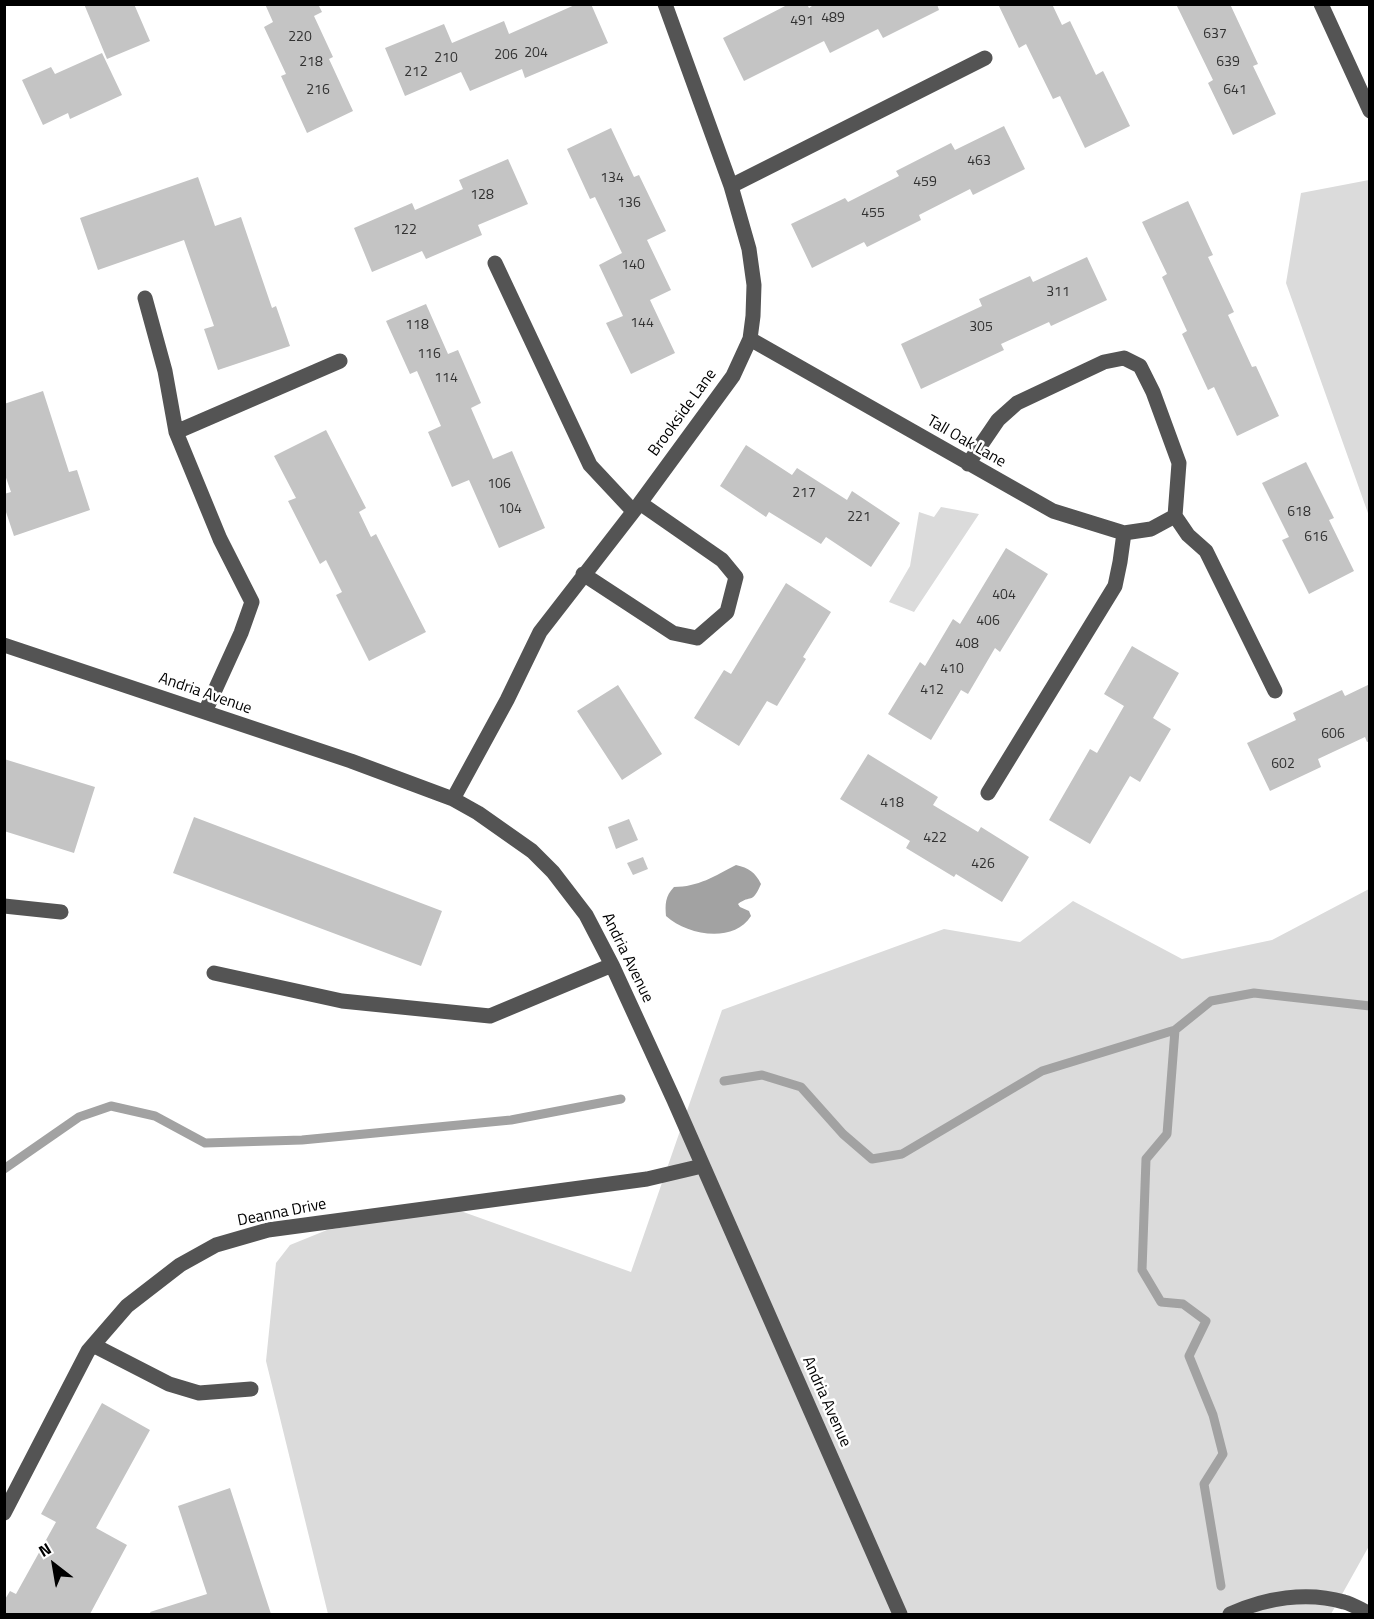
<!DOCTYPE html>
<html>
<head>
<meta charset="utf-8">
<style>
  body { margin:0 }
  #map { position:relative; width:1374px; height:1619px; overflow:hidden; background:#fff; font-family:"Titillium Web",sans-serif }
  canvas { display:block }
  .frame { position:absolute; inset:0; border:6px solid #000; pointer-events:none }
  .north { position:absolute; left:24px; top:1535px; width:60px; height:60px; -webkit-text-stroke:4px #fff; paint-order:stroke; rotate:329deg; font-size:16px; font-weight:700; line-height:24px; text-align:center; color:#000 }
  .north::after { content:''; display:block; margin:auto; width:21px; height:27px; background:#000; clip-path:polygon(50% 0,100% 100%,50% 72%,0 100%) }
</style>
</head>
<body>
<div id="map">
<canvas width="1374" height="1619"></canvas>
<div class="frame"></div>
<div class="north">N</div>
</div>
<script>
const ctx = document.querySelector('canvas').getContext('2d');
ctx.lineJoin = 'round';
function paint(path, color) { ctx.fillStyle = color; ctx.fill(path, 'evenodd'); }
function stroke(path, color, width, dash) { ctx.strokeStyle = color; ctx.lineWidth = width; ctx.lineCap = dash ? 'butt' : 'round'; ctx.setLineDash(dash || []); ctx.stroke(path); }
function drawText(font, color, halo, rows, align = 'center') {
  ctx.font = font + ' "Titillium Web",sans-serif'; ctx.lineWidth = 5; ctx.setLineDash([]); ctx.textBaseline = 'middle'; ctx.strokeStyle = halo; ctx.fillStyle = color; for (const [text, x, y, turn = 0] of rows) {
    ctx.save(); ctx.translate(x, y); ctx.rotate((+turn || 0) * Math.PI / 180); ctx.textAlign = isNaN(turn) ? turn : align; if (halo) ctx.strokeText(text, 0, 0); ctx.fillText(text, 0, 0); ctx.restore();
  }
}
paint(new Path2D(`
  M1369,180H1370L1369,516L1286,283L1301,193Z
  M941,507L979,514L914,612L889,602L910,566L919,512L934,517Z
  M1369,889V1546L1331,1614H328L266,1361L276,1263L290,1245L327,1230L455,1209L631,1272L722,1010L944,929L1020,942L1073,901L1182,959L1272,940Z`), '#dbdbdb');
paint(new Path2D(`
  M736,865C749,868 755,872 761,884C752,905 751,894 738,904L740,907L749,911L751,916C733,944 687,935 666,916C665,905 665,896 674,887C698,887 715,876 736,865Z`), '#a2a2a2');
stroke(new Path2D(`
  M1175,1030L1167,1134L1146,1159L1142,1270L1161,1302L1183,1304L1206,1321L1189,1356L1213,1415L1223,1454L1204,1484L1221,1586
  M724,1081L762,1075L801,1087L843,1134L872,1159L902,1154L1042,1071L1175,1030L1211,1001L1254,993L1370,1006
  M4,1169L79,1117L111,1106L155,1116L205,1143L302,1140L511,1120L621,1099`), '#a2a2a2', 9);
paint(new Path2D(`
  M84,4H134L150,41L107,59Z
  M265,4H318L322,12L314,16L333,57L329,59L353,111L307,133L281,76L286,74L264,27L273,22Z
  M577,4H591L608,43L525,78L522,69L470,91L461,72L405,96L385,48L444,24L452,43L504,21L509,34Z
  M789,4H807L809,8L815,4H937L939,10L883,38L878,29L830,53L824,41L744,81L723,38Z
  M998,4H1052L1062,25L1070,21L1096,75L1103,71L1130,126L1085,148L1060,96L1053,99L1026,44L1019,48Z
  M1176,4H1230L1258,64L1253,66L1276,114L1233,135L1208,83L1213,80Z
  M102,53L122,95L70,119L68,113L43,125L22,80L51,67L55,74Z
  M1004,126L1025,169L973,195L970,189L919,215L921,220L867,247L864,242L812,268L791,224L845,198L848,202L899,176L896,171L951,143L955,150Z
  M611,128L634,177L639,175L666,231L647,240L671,290L650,300L675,353L631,374L606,323L623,316L599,265L622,253L595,197L590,199L567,149Z
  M508,159L528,204L478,225L482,235L426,259L422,251L372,272L354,228L412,203L415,210L463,189L459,180Z
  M198,177L215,226L241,217L272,308L276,306L290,346L218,370L204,329L214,326L184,240L98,270L80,218Z
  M1188,201L1213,255L1208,257L1234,312L1228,315L1252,367L1256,366L1279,416L1237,436L1214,387L1208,390L1182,334L1187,331L1162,277L1167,274L1142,222Z
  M1087,257L1107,300L1051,326L1049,322L1001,344L1004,350L921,389L901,344L982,306L979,299L1030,276L1033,282Z
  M426,304L448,354L458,350L481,403L471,408L493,459L512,451L545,528L499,548L469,480L452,487L428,432L441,426L417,371L410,374L386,321Z
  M43,391L69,472L77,470L90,510L14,536L4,506V494L11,492L4,472V404Z
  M326,430L366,508L359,512L371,537L376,534L426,632L369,661L336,595L342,592L326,560L320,564L288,501L296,498L274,456Z
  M746,445L792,475L797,468L847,500L852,491L900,523L871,567L826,537L821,544L769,512L766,517L720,486Z
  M1306,462L1334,518L1329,520L1354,571L1309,594L1282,540L1289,537L1262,483Z
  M1006,548L1048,574L1000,652L995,648L968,694L961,690L931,740L888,714L920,662L925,666L953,619L960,624Z
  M786,583L831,612L803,657L806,659L777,706L767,701L739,746L694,718L724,670L731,674Z
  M1132,646L1179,673L1153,718L1171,729L1140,782L1130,776L1090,844L1049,820L1090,749L1097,753L1124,706L1104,694Z
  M1370,684V741L1367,742L1365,737L1318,759L1321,767L1270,791L1247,743L1296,720L1293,713L1342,690L1345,696Z
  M618,685L662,754L622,780L577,711Z
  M868,754L938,797L933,805L978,832L981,827L1029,857L1002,902L956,874L954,877L906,848L910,841L840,799Z
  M4,759L95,787L74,853L4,831Z
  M194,817L442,911L421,966L173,873Z
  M629,819L638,840L616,849L608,827Z
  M643,857L648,869L633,875L627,863Z
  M102,1403L150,1430L96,1528L127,1545L90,1614H4V1601L10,1591L16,1594L56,1522L41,1514Z
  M230,1488L271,1614H151L150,1612L207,1594L178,1506Z`), '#c4c4c4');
stroke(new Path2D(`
  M1321,4L1370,111
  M731,186L985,58
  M495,263L590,465L633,511
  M145,298L165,371L176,432
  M750,339L1053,511L1124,533L1151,529L1175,516
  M968,464L998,420L1017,403L1104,362L1124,358L1140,366L1153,392L1179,463L1175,516L1188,535L1206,551L1275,691
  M583,574L673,633L697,638L727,612L736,577L722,560L640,503
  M4,645L351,761L453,799L478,813L532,851L553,872L586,915L612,965L674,1100L900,1614
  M205,712L241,633L252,602L220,539L176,432L340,361
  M988,793L1115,586L1120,562L1124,533
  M453,799L507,700L540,632L640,503L733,376L750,339L753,316L754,285L749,249L731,186L665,4
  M4,906L61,912
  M214,973L342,1001L490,1016L612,965
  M93,1345L169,1384L199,1393L251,1389
  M4,1513L88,1351L127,1306L180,1265L216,1245L268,1230L647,1179L702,1166
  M1230,1614C1265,1598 1307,1591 1344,1602C1353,1604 1361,1610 1370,1614`), '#545454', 15);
drawText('14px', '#313131', null, [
  ["489",833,19],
  ["491",802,22],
  ["637",1215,35],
  ["220",300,38],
  ["204",536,54],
  ["206",506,56],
  ["210",446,59],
  ["218",311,63],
  ["639",1228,63],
  ["212",416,73],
  ["216",318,91],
  ["641",1235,91],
  ["463",979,162],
  ["134",612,179],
  ["459",925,183],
  ["128",482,196],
  ["136",629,204],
  ["455",873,214],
  ["122",405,231],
  ["140",633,266],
  ["311",1058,293],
  ["144",642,324],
  ["118",417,326],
  ["305",981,328],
  ["116",429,355],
  ["114",446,379],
  ["106",499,485],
  ["217",804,494],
  ["104",510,510],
  ["618",1299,513],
  ["221",859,518],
  ["616",1316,538],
  ["404",1004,596],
  ["406",988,622],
  ["408",967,645],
  ["410",952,670],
  ["412",932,691],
  ["606",1333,735],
  ["602",1283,765],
  ["418",892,804],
  ["422",935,839],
  ["426",983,865]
]);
drawText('16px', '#000', '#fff', [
  ["Brookside Lane",683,413,-54],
  ["Tall Oak Lane",966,442,30],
  ["Andria Avenue",205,694,19],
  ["Andria Avenue",627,958,64],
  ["Deanna Drive",282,1213,-11],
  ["Andria Avenue",826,1402,66]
]);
</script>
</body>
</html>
